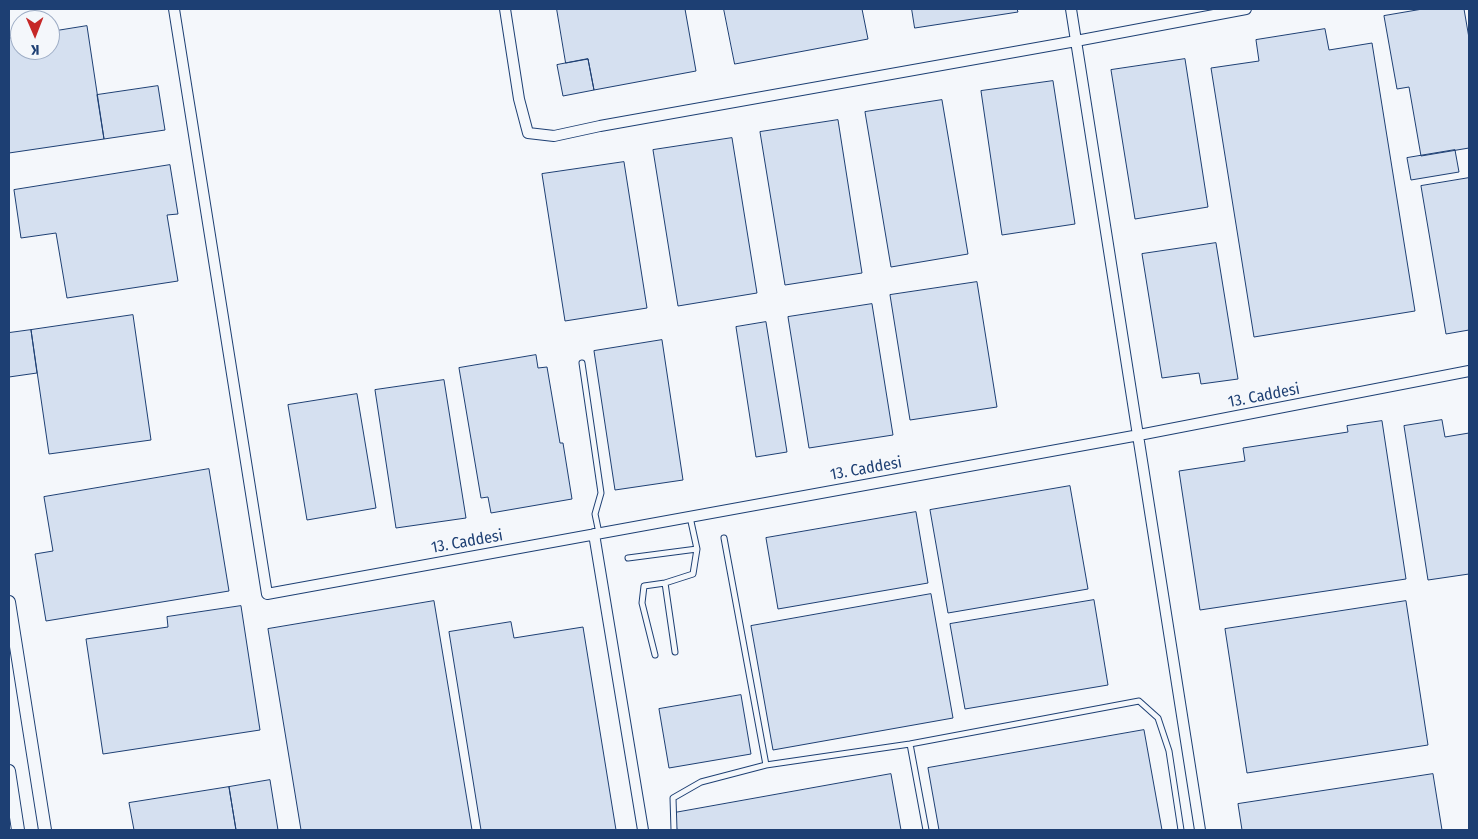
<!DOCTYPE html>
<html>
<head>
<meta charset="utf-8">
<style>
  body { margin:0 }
  #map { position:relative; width:1478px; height:839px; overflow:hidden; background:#f4f7fb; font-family:"Fira Sans Condensed",sans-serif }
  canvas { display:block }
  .frame { position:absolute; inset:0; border:10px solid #1d3f73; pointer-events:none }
  .north { position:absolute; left:10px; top:10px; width:50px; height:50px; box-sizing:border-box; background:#f4f7fb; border:1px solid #9eadc5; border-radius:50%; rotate:179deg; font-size:14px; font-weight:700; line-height:20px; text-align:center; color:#1d3f73 }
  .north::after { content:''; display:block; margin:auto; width:18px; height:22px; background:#c62828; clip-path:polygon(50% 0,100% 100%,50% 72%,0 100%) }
</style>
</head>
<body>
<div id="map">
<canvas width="1478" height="839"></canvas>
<div class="frame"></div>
<div class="north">K</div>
</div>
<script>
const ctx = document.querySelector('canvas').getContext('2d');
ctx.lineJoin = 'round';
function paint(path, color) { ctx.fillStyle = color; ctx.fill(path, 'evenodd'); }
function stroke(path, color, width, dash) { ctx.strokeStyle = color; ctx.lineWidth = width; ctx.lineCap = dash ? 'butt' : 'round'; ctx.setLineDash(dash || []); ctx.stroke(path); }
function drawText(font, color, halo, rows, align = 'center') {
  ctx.font = font + ' "Fira Sans Condensed",sans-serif'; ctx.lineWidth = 4; ctx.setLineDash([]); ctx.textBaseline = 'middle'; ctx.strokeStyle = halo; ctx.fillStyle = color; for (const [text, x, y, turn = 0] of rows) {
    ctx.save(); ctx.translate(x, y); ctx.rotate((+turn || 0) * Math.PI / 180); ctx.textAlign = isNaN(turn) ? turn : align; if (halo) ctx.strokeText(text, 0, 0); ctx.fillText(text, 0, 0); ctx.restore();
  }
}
const building = new Path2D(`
  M557,9H685L696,71L594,90L588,59L566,63Z
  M724,9H862L868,39L735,64Z
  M912,9H1017L1018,12L915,28Z
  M1423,9H1464L1469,38V148L1421,156L1409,87L1397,89L1384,16Z
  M87,26L104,139L9,153V38L20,37V50H50V32Z
  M1325,29L1329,50L1372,43L1415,311L1254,337L1211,68L1259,61L1256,40Z
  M588,59L594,90L563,96L557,65Z
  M1185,59L1208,207L1135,219L1111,70Z
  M1053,81L1075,224L1002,235L981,91Z
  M158,86L165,130L104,139L97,95Z
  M942,100L968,254L891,267L865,112Z
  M838,120L862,273L785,285L760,132Z
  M732,138L757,293L678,306L653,150Z
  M1455,150L1459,172L1411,180L1407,158Z
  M624,162L647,308L565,321L542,174Z
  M170,165L178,214L167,215L178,281L67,298L56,233L21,238L14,190Z
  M1469,178V330L1446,334L1421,186Z
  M1216,243L1238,379L1201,384L1199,373L1162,378L1142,254Z
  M977,282L997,407L910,420L890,295Z
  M872,304L893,435L809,448L788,317Z
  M133,315L151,440L49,454L31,330Z
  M766,322L787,452L756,457L736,327Z
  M31,330L37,373L9,377V333Z
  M662,340L683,480L615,490L594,351Z
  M536,355L538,368L547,367L560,443H563L572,499L491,513L488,497L481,498L459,368Z
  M444,380L466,518L396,528L375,390Z
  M357,394L376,508L307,520L288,405Z
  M1442,420L1445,437L1469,433V574L1428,580L1404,426Z
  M1382,421L1406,579L1200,610L1179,471L1245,461L1243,448L1348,432L1347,426Z
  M209,469L229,591L46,621L35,554L53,551L44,497Z
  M1070,486L1088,589L948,613L930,510Z
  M916,512L928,583L778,609L766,538Z
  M931,594L953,718L773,750L751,626Z
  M1094,600L1108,685L965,709L950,624Z
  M434,601L472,830H301L268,629Z
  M1406,601L1428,745L1247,773L1225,629Z
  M241,606L260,730L103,754L86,639L168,627L167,617Z
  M511,622L514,638L583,627L616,830H481L449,632Z
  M741,695L751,754L669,768L659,709Z
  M1144,730L1162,830H939L928,768Z
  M891,774L901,830H677L674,813Z
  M1433,774L1442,830H1242L1238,804Z
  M270,780L278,830H236L229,787Z
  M229,787L236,830H134L129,803Z`);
paint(building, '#d5e0f0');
stroke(building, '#1d3f73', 1);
const service = new Path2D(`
  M582,363L601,493L595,514L599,533
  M724,538L766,765
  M628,558L697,549
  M665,583L675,652
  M655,655L642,603L644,586L665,583L693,574L697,549L690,517
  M910,744L926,830
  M674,830L673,798L701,782L766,765L910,744L1139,701L1158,718L1169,751L1181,830`);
const minor = new Path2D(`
  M174,9L267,594L1139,435L1469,371
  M505,9L519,99L528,133L554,136L600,126L1076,41L1246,9
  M1071,9L1200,830
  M594,534L643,830`);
const tertiary = new Path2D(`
  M9,602L45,830
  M9,771L18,830`);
stroke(service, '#1d3f73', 7);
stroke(minor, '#1d3f73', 12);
stroke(tertiary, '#1d3f73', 14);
stroke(service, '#f4f7fb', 5);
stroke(minor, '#f4f7fb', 10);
stroke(tertiary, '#f4f7fb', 12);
drawText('16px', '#1d3f73', '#f4f7fb', [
  ["13. Caddesi",1264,396,-11],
  ["13. Caddesi",866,469,-10],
  ["13. Caddesi",467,542,-10]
]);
</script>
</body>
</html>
